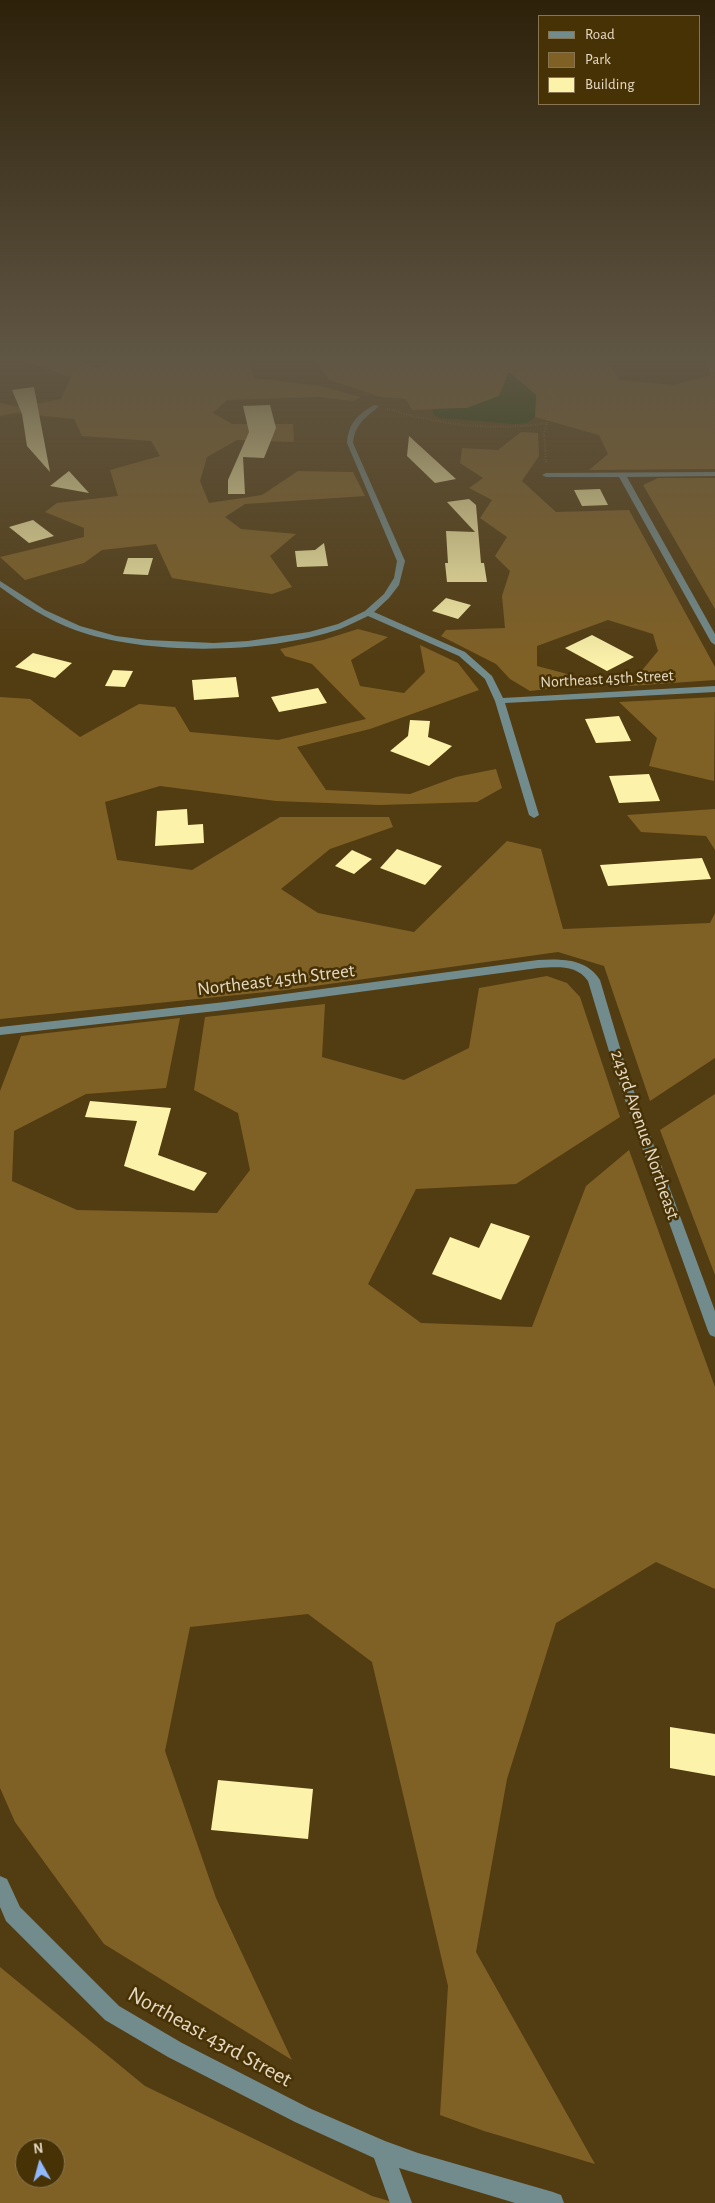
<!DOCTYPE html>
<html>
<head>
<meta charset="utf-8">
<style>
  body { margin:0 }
  #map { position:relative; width:715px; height:2203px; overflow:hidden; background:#523c12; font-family:"Alegreya Sans",sans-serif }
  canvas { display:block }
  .legend { position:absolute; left:538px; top:15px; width:162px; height:90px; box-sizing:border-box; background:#473205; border:1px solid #877551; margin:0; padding:6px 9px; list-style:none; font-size:15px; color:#e6d9c3 }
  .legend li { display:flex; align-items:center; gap:10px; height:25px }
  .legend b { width:25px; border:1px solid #877551 }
  .north { position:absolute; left:15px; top:2138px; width:50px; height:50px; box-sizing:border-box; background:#473205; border:1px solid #877551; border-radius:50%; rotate:353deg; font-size:14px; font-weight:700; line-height:20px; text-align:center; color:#e6d9c3 }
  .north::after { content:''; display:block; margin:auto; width:18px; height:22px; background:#90b8fd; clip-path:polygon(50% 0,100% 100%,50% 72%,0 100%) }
</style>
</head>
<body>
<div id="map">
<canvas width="715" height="2203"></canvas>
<ul class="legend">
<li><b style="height:6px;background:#728c8e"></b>Road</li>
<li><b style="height:14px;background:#806125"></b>Park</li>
<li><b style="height:14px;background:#fcf2aa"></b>Building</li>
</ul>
<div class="north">N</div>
</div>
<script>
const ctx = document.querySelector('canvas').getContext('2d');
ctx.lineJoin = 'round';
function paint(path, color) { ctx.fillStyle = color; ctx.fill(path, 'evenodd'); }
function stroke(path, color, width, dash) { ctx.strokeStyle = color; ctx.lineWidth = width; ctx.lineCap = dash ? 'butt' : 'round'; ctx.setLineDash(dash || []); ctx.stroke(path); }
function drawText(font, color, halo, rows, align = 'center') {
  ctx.font = font + ' "Alegreya Sans",sans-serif'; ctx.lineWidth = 5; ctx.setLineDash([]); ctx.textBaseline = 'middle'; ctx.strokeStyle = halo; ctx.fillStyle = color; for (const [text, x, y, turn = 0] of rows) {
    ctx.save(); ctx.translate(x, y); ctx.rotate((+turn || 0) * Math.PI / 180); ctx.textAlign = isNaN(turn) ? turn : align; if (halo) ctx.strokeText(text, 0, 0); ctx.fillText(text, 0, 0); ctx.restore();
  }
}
paint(new Path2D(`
  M0,357H70L97,368L120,357H272L248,358L254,378L321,386L360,397L353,401L319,397L227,400L213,413L232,424H293L294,442L237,440L207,457L200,481L209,503L262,495L298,471L353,472L365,496L245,504L225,517L241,529L296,534L270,556L292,587L272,594L172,578L156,544L102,550L84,563L25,580L0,557L84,537V528L45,512L57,503L118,496L110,470L160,456L151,441L82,436L74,419L15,413L0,416V403L19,407L61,399L71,377L27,362H0Z
  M294,357H626L607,361L620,380L674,385L711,375L705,357H715V469L589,470L608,454L599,435L535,417L536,395L509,372L499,396L467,408L412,410L406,399L382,397L329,380L315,360Z
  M521,432L538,433L539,456L522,481L556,512L629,510L715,667V680L629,686L658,651L653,634L608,620L537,646V666L571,675L582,685L530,691L510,679L496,664L441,636L446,630L505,628L502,596L510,571L495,556L507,537L480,518L492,500L469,488L483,478L460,463L462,448L498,450Z
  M658,478H715V609L643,485Z
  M358,629L388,637L351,660L360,686L404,693L425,672L420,645L458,663L479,690L370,729L297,747L326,790L410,794L456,777L496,769L502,788L477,802L379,805L276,801L160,786L105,802L117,860L192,870L280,817H389L393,827L330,849L281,889L318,913L414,932L507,841L541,849L563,929L710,923L715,913V1058L650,1101L604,966L558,952L286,990L0,1019V697L30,699L80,737L139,704L175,707L190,732L278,740L366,719L312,664L285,656L280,649L323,640Z
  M715,697L714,781L649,766L657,738L619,702Z
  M715,809V850L706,836L641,832L627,815Z
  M547,976L567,983L580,997L620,1117L516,1184L416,1189L368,1284L421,1323L532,1327L586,1186L629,1150L715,1387V1589L656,1562L556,1623L507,1779L476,1952L595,2164L484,2131L440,2115L448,1986L372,1662L308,1614L190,1627L165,1751L216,1898L292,2060L104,1944L15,1822L0,1788V1091L21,1036L180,1018L166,1088L86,1094L14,1131L12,1181L77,1210L217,1213L250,1170L238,1113L194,1090L205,1017L325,1004L322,1057L404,1080L469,1048L479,988Z
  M715,1094V1275L660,1130Z
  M0,1967L145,2086L372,2196L396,2203H0ZM25,2148H55V2178H25Z`), '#806125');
paint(new Path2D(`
  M509,372L536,395L535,417L527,423L515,424L440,418L433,414V409L467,408L499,396Z`), '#0b3805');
paint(new Path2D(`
  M34,387L50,472L27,446L22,414L12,390Z
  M270,405L276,428L264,458L243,457L245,494H228V480L249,432L243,406Z
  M409,436L456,479L435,483L407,456Z
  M69,471L89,493L50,486Z
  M600,489L608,505L582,506L574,490Z
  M469,499L476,505L481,563H484L487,582H447L445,563H448L446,531L475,532L447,502Z
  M33,520L54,536L29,543L9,527Z
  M324,543L328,566L297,567L295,551L315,550Z
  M128,558H153L148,575L123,574Z
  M446,598L471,605L458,619L432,611Z
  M592,635L634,657L607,671L565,648Z
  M33,653L72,663L55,678L15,667Z
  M113,670L133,671L125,687L105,686Z
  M236,677L239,697L194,700L192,680Z
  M318,688L327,703L279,712L271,697Z
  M619,716L631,741L596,743L585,719Z
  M410,720L430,721L428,737L452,746L429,766L390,751L408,736Z
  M649,774L660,801L619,803L609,776Z
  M187,809L188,825L203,824L204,843L155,846L157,811Z
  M397,849L442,866L425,885L380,868Z
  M352,850L372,859L354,874L335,866Z
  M702,858L711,879L608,886L600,865Z
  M90,1101L171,1108L158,1155L207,1173L194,1191L124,1166L137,1121L85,1117Z
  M491,1223L530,1236L501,1300L432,1274L450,1237L479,1248Z
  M670,1727L715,1734V1776L670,1768Z
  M218,1780L313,1789L308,1839L211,1830Z`), '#fcf2aa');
stroke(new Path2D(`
  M535,357L554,398L544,434L546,463
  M387,409C439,424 493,432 547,423`), '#8b7956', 2, [0.5, 2]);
paint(new Path2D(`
  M650,357H658L652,360Z
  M374,405L379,406C366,418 355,423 353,443L405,561L399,585L389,598L374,612L465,652L492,676L503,698L715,686V692L505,703L539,815L534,818L529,815L495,701L485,679L459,656L368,616C359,620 350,625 340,629C267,654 148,656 75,630C48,620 23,604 0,587V581L45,610L80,626L116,636L147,640L214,643L248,641L309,632L338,624L365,611L384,594L394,578L397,561L347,443C348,424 358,414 374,405Z
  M715,472V476L627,477L715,634V645L711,642L619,477H546L542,475L546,473Z
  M538,960C561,959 586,958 600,980L629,1078L715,1311V1337L710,1335L708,1331L617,1078L588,981C577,964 555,967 538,968L225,1010L0,1035V1027L225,1002Z
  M0,1876L7,1879L20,1907L119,2006L182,2043L309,2108L385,2141L418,2153L553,2192L561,2195L564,2203H515L399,2168L412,2203H390L374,2158L295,2122L168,2057L105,2020L6,1921L0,1907Z`), '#728c8e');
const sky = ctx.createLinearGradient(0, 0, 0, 665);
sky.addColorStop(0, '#2d210a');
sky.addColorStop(0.54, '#605644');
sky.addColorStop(1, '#60564400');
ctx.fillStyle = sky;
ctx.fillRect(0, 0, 715, 665);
drawText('16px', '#e6d9c3', '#473205', [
  ["Northeast 45th Street",607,679,-3]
]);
drawText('19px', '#e6d9c3', '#473205', [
  ["Northeast 45th Street",276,980,-7],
  ["243rd Avenue Northeast",645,1135,71]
]);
drawText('22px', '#e6d9c3', '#473205', [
  ["Northeast 43rd Street",210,2037,29]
]);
</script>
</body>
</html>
